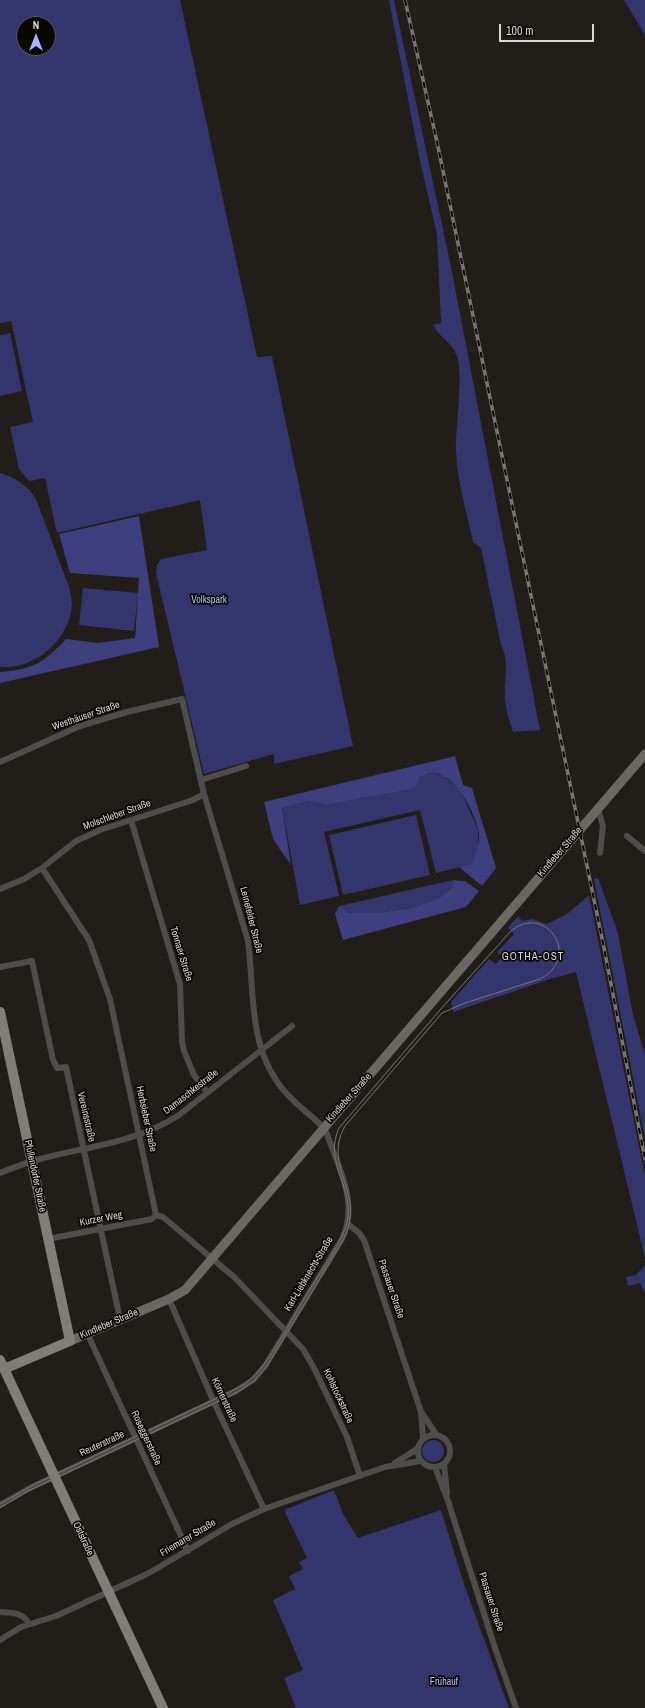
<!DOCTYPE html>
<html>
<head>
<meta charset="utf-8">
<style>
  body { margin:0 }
  #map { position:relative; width:645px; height:1708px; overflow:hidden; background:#211d19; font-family:"Archivo Narrow",sans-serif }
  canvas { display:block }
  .north { position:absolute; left:16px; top:16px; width:40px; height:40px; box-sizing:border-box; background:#090806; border:1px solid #5c5a58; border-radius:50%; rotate:0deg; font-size:11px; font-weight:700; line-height:16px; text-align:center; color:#d9d6d3 }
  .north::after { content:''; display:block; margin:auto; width:14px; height:18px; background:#aab0fb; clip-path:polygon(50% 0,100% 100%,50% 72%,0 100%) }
  .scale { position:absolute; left:499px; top:24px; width:95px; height:18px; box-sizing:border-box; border:2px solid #d9d6d3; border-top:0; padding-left:5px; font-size:12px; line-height:14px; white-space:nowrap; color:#d9d6d3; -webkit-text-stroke:3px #090806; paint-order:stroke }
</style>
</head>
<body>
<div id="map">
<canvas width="645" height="1708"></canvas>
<div class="north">N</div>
<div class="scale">100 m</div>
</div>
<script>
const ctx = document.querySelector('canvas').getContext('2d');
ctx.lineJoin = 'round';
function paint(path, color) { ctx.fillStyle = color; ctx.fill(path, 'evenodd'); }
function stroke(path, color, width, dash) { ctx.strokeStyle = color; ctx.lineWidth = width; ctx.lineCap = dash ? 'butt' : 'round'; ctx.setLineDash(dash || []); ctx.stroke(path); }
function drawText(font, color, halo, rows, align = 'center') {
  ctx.font = font + ' "Archivo Narrow",sans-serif'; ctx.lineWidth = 3.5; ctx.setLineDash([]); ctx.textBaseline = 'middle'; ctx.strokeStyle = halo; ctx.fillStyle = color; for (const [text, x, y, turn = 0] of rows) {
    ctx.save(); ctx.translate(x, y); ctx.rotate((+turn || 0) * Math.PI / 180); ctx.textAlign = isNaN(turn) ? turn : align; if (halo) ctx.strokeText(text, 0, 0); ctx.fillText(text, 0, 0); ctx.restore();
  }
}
paint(new Path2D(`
  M0,0H180L257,357L272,356L353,746L274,764V754L204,774L156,573L157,565L161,559L207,550L200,500L57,533L45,478L29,481L19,469L10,427L33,422L11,321L0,323ZM24,24H48V48H24Z
  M389,0H394L451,267L540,730L513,732C510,722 505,709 505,698C504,680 510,662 501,645L481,548L473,542C467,513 457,481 456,451C455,427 464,378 457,356C453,343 439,337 433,325L441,323L437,234L420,161Z
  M624,0H645V35Z
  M10,333L22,391L0,396V335Z
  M0,473C16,478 27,485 36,499L69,587C71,595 73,603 71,611C66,643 32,670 0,667Z
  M83,588L138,593L134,631L79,625Z
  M432,773L444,776L460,790L478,829V850L471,864L436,873L420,810L324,832L339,896L300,905L282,808L309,801L326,805L414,789L420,777Z
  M416,815L430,875L343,895L329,835Z
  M598,878L618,933L633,1015L645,1054V1139L594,879Z
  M453,880V887L439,898L412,908L378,913H349L339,906Z
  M589,895L645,1176V1258L576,972L550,979L453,1012L451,1002L489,959L496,964L502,957L497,952L514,934L508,928L518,916L522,921L532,919L547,924L567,914Z
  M645,1266V1293L640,1283L628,1286L626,1277L636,1275Z
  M422 1451a11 11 0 1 1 22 0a11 11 0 1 1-22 0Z
  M334,1490L343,1514L358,1538L441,1510L464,1584L509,1708H296L284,1678L303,1670L273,1600L295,1589L289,1576L303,1569L299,1562L307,1558L284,1510Z`), '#35356d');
paint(new Path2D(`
  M139,516L159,647L0,683V672C34,669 43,663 66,639L97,643L135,638L139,578L70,573L59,534Z
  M455,756L463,785L472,788L496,868L482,886L459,867L471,864C477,853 481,840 478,828C473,810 454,772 432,773C429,773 424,776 420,777L414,789L326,805L309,801L282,808L291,865L273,839L264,802Z
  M453,880L465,881L479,891L466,907L343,940L335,914L339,906L349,913H378L412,908L439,898L453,887Z`), '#3e3e7f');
stroke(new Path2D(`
  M0,762L80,726L127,712L182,699L204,794L248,941C255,995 247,1050 287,1094C298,1106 312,1116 323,1127L327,1134C339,1169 359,1203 342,1239L265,1366L253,1380L236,1391L30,1488L0,1505
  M201,780L246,766
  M599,812L603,826L600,853
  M131,820L180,984L182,1041L184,1051L194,1075L207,1092
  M627,836L645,851
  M42,868L89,940L110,999L156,1215L163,1217L234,1277L303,1349L314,1368L347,1437L360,1476
  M0,889L24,879L42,868L76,841L100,830L193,800L204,794
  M0,967L32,961L53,1060L57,1068L66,1067L120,1319
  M0,1173C17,1166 34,1160 52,1156C97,1145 139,1141 179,1115L292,1026
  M348,1224L359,1233L364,1240L421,1412L423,1438
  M48,1239L152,1219L156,1215
  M169,1299L213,1400L264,1509
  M87,1333L188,1551
  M422,1413L436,1434
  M418 1451a16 16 0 1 1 32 0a16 16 0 1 1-32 0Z
  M395,1463L417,1449
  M444,1464L447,1493
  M435,1467L448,1501L495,1648L516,1708
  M0,1612C12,1613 23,1612 29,1624
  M0,1640L21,1627L56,1616L149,1573L232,1524L264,1509L385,1467L421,1461`), '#4f4d4b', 6);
stroke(new Path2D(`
  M70,1341L169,1299L185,1290L645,754`), '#6b6864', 9);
stroke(new Path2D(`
  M0,1012L70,1341L4,1369
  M0,1360L163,1708`), '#817d78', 10);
stroke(new Path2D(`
  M0,1504L37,1483L213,1400L245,1384L258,1372C277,1349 291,1320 307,1294C318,1275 346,1238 348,1217C351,1185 324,1160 339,1128L440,1010L510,932C545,901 583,957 540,979L465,1003L442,1013L345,1126C321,1168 368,1194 343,1240L267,1366L254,1381L236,1393L24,1493L0,1508`), '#797672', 1);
const rail = new Path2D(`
  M405,0L437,142L603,943L645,1159`);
stroke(rail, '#797672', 3.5);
stroke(rail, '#090806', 2, [6]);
drawText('10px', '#b7bcf6', '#090806', [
  ["Volkspark",209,600],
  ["Frühauf",444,1682]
]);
drawText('10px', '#d9d6d3', '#090806', [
  ["Westhäuser Straße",86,716,-19],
  ["Molschleber Straße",117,815,-20],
  ["Kindleber Straße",560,852,-49],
  ["Leinefelder Straße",251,920,76],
  ["Tonnaer Straße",181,954,73],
  ["Damaschkestraße",191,1092,-38],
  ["Kindleber Straße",349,1098,-48],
  ["Vereinsstraße",86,1117,77],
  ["Herbsleber Straße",146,1119,78],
  ["Pfullendorfer Straße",35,1176,78],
  ["Kurzer Weg",101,1219,-11],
  ["Karl-Liebknecht-Straße",309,1274,-59],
  ["Passauer Straße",391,1289,71],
  ["Kindleber Straße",109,1324,-23],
  ["Kohlstockstraße",338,1396,65],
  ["Körnerstraße",224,1400,65],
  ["Roseggerstraße",146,1438,65],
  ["Reuterstraße",102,1444,-25],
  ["Friemarer Straße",188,1538,-31],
  ["Oststraße",83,1539,65],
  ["Passauer Straße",491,1602,72]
]);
ctx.letterSpacing = '1px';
drawText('11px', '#d9d6d3', '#090806', [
  ["GOTHA-OST",533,957]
]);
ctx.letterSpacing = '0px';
</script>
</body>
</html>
